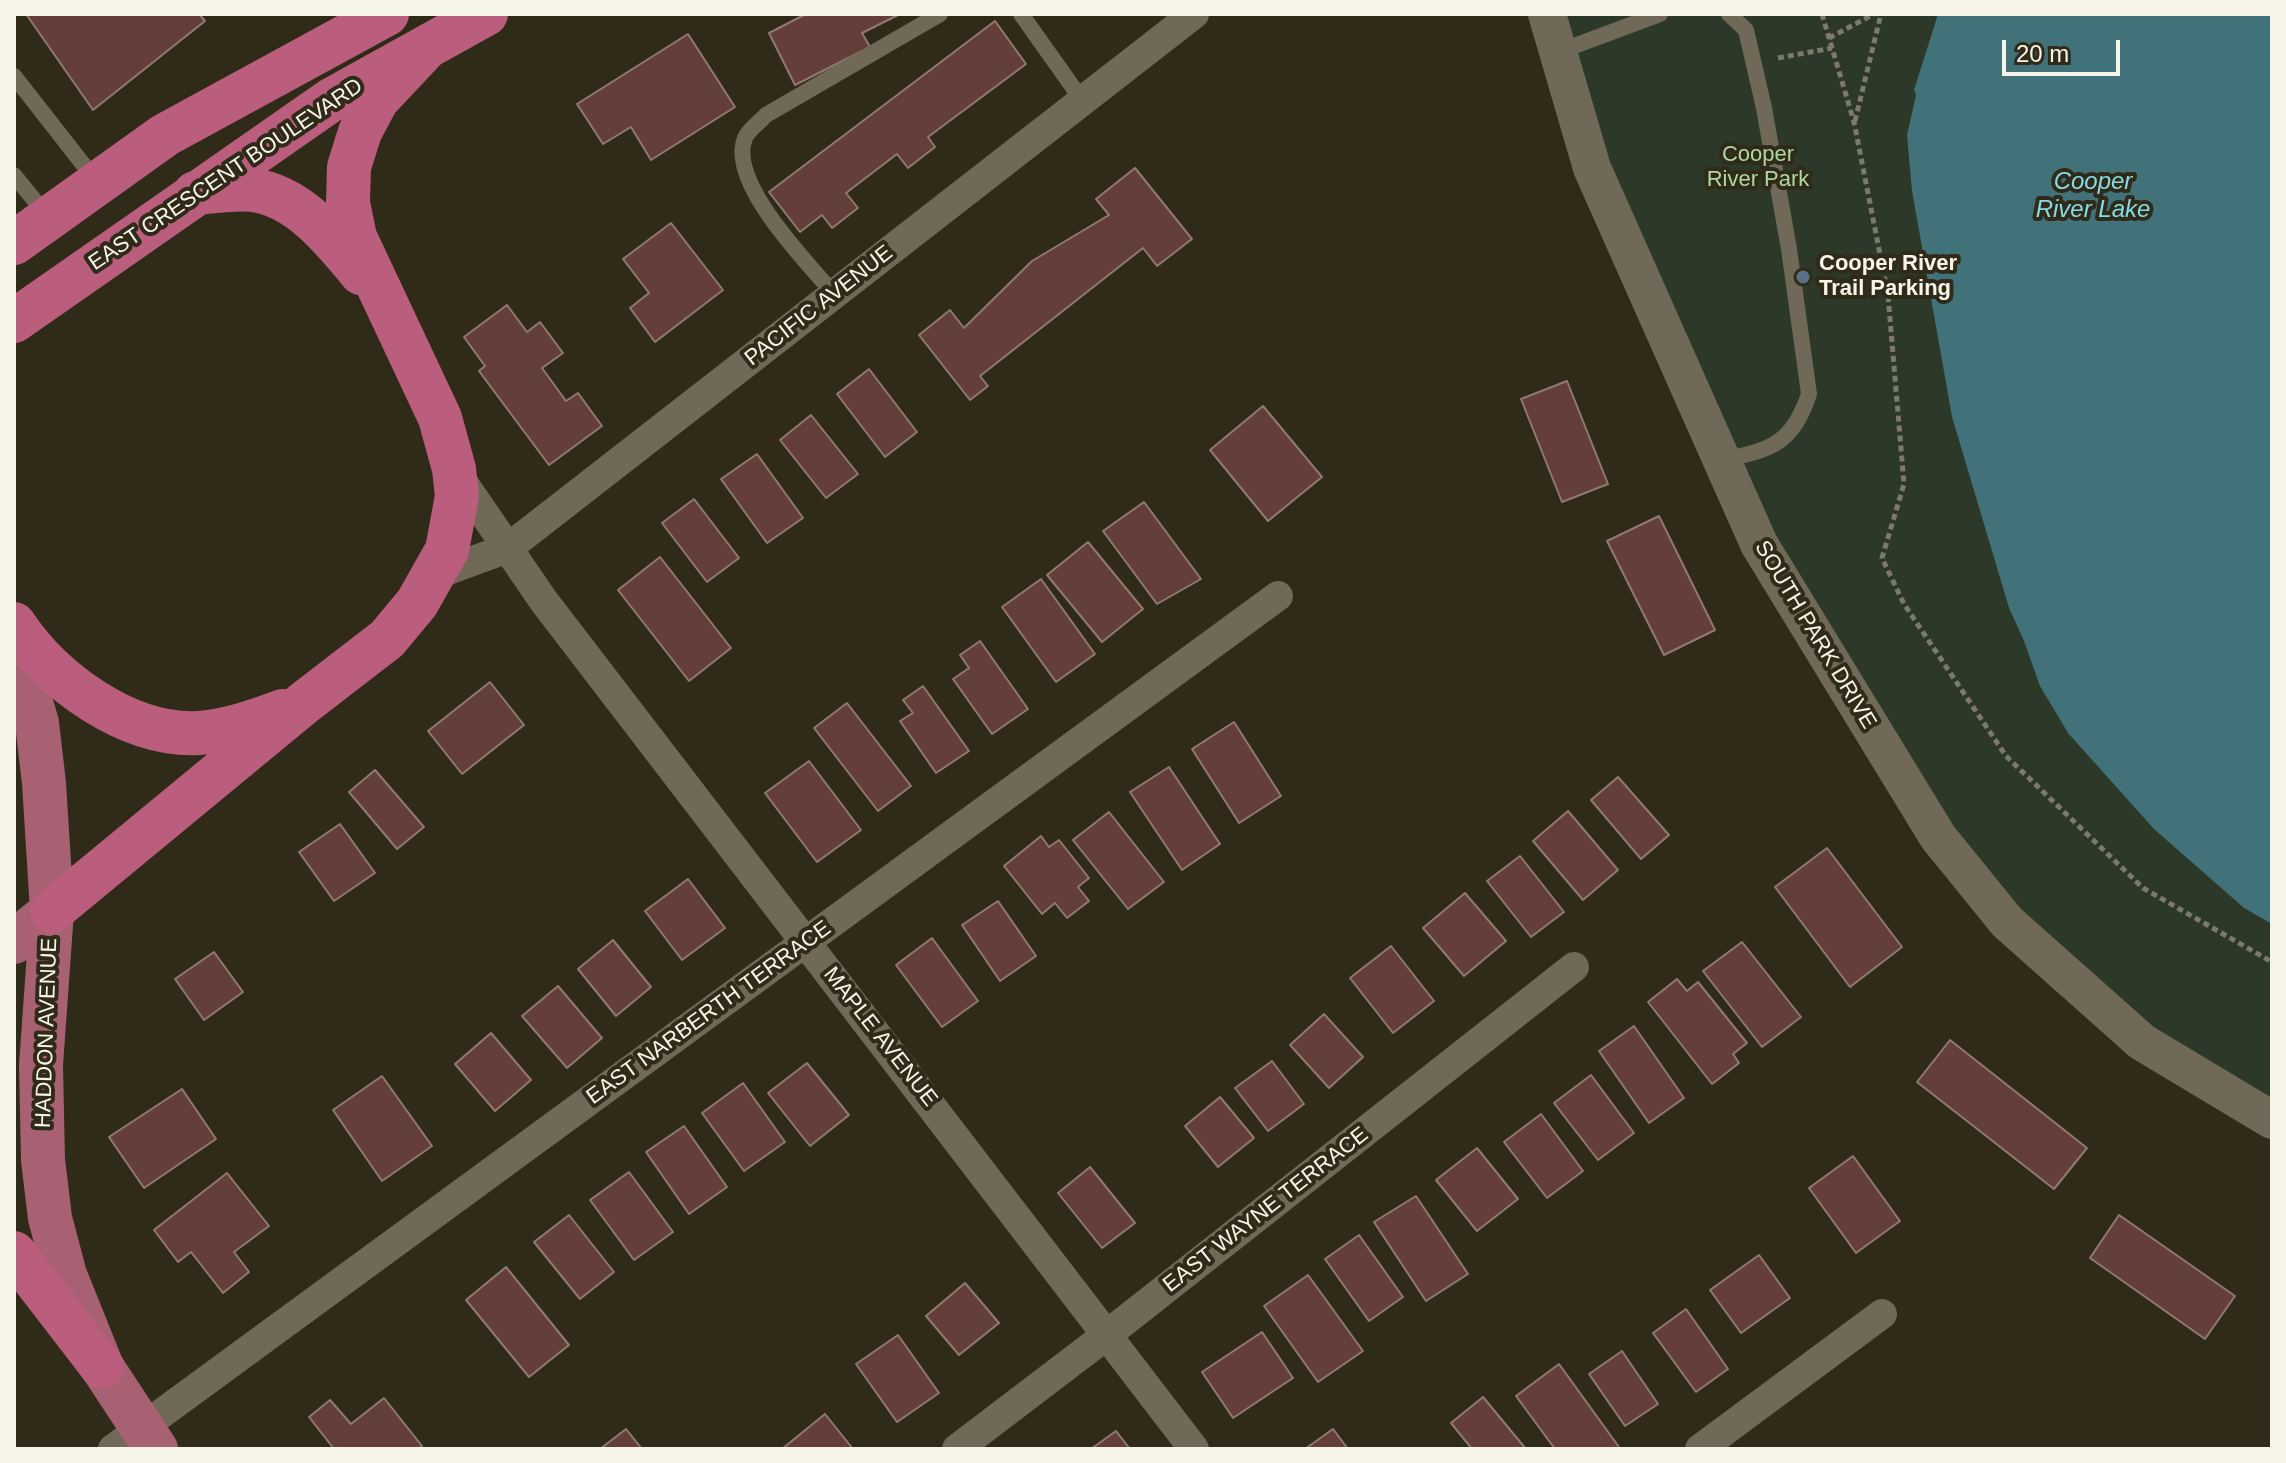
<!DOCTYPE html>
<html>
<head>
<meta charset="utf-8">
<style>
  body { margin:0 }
  #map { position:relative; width:2286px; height:1463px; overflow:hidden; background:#302a19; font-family:Arial,sans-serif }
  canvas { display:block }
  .frame { position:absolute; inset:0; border:16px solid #f7f4e9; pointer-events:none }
  .scale { position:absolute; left:2002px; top:40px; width:118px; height:36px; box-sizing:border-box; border:4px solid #f7f4e9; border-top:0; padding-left:10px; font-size:24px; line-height:28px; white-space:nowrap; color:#f7f4e9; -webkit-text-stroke:6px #302a19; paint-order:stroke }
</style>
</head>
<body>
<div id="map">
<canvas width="2286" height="1463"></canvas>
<div class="frame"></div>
<div class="scale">20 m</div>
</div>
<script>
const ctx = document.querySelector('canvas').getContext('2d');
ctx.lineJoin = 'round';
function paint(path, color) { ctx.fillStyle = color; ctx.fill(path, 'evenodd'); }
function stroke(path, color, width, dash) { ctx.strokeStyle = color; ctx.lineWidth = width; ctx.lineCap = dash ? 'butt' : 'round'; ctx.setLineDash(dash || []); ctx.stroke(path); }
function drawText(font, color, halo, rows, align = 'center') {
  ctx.font = font + ' Arial,sans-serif'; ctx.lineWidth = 8; ctx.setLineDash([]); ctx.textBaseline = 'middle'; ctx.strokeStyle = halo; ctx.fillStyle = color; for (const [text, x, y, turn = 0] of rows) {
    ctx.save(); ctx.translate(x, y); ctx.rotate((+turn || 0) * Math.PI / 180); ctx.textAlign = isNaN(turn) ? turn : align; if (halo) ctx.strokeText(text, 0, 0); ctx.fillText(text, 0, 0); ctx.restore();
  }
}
paint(new Path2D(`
  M1568,14H1938L1914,90L1916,95L1907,135L1912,191L1952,417L2009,608L2024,641L2155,829L2244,908L2272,924V1120L2007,922L1759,544L1579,123Z`), '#2c3928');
paint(new Path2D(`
  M1938,14H2272V924L2244,908L2154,829L2068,733L2040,686L2024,641L2009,608L1952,417L1912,191L1907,135L1916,95L1914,90Z`), '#41727a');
const building = new Path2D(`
  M26,14H199L205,21L93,110Z
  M806,14H900L862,33L870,47L795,85L769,33Z
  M995,21L1026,64L928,137L935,147L908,168L897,154L846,193L858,208L832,228L822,215L800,232L769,192Z
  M688,34L735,107L651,160L631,127L603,144L577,104Z
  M1135,168L1192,239L1157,266L1143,248L980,376L988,386L970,400L919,335L950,310L964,328L1032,261L1109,215L1096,199Z
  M671,223L723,290L655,342L630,308L649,293L623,259Z
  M507,305L527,332L540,322L563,353L542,368L566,401L578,393L602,426L549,465L479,371L485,366L464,337Z
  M869,369L917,432L885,457L837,394Z
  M1567,381L1608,484L1562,502L1521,399Z
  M1263,406L1322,477L1268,521L1210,450Z
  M811,415L858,474L826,498L780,440Z
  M757,454L803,518L767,543L721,479Z
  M694,499L739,558L707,582L662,523Z
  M1144,502L1201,579L1157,604L1103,531Z
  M1659,516L1715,630L1664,655L1607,541Z
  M1088,542L1143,609L1102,642L1047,575Z
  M660,557L731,648L689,681L618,590Z
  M1041,579L1095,654L1056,682L1002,607Z
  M980,641L1028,709L992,734L953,679L969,668L960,655Z
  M490,682L524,725L462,774L428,731Z
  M923,686L969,751L936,773L900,721L913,713L903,700Z
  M847,703L911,786L878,811L814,728Z
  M1234,722L1281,796L1239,823L1192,749Z
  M809,761L861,830L817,862L765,793Z
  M1169,767L1220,844L1182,870L1130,792Z
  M375,770L424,827L397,849L349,792Z
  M1618,777L1669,835L1641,859L1591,800Z
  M1568,811L1618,870L1583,900L1533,841Z
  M1109,812L1164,882L1128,909L1073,840Z
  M340,824L375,873L334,901L299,852Z
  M1041,836L1049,847L1059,840L1089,878L1078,887L1089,901L1067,918L1055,903L1042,914L1004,866Z
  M1827,848L1902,947L1850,987L1775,887Z
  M1520,856L1564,912L1531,937L1487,881Z
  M688,879L725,928L682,960L645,911Z
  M1465,893L1506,941L1464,976L1423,928Z
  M998,901L1036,956L1000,981L962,925Z
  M932,938L978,1001L942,1027L896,965Z
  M613,940L651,987L616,1016L578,969Z
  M1742,942L1801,1017L1762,1047L1703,971Z
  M1391,946L1434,1001L1393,1033L1350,978Z
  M214,952L243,992L204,1020L175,979Z
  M1677,979L1687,991L1698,982L1747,1043L1733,1054L1739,1063L1712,1084L1648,1002Z
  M558,986L602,1038L567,1068L522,1016Z
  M1324,1014L1363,1057L1329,1088L1290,1045Z
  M1634,1026L1684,1098L1649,1123L1599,1051Z
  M491,1033L531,1080L495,1111L455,1064Z
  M1950,1040L2087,1148L2054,1189L1917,1082Z
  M1272,1061L1304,1104L1268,1131L1235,1088Z
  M807,1063L849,1115L810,1146L768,1093Z
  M1591,1075L1634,1133L1598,1160L1554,1103Z
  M382,1076L432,1146L382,1181L333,1110Z
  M743,1083L785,1142L744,1171L702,1113Z
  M182,1089L216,1139L144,1188L109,1137Z
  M1220,1097L1254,1138L1218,1167L1185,1126Z
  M1541,1114L1583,1171L1547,1198L1504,1142Z
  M684,1126L727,1187L689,1214L646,1152Z
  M1477,1148L1518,1199L1477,1231L1436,1180Z
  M1853,1156L1900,1221L1856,1253L1809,1188Z
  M1090,1167L1135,1223L1102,1248L1058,1193Z
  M629,1172L673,1232L634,1260L590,1200Z
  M227,1173L269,1226L234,1252L249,1272L223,1293L191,1252L178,1262L154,1230Z
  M1416,1196L1468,1274L1426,1301L1374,1222Z
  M569,1215L614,1272L580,1299L534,1242Z
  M2119,1215L2235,1296L2205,1339L2090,1258Z
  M1359,1235L1403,1297L1369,1321L1325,1259Z
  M1759,1255L1790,1298L1741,1333L1710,1290Z
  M506,1267L569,1345L529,1377L466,1300Z
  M1308,1275L1363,1351L1318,1382L1264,1306Z
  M965,1283L999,1323L959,1355L926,1316Z
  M1686,1309L1728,1369L1696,1392L1653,1333Z
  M1262,1332L1293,1378L1233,1418L1202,1372Z
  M898,1335L939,1393L897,1422L856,1364Z
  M1622,1351L1658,1404L1625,1426L1589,1374Z
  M1559,1364L1619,1447L1616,1449H1555L1516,1396Z
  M1483,1397L1526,1449H1472L1451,1423Z
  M384,1398L422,1446L418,1449H334L309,1417L330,1400L351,1424Z
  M825,1414L853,1449H782Z
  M626,1429L642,1449H600Z
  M1333,1429L1348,1449H1305Z
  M1116,1431L1130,1449H1091Z`);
paint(building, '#643e38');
stroke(building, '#907975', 2);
stroke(new Path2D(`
  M1822,14L1854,122L1888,295L1904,484L1882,558L1904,604L2006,756L2143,888L2272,962
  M1829,38L1874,14
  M1778,58L1832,48
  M1855,121L1881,14`), '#7e796a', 5, [6, 4]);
stroke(new Path2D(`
  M1021,14L1082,100
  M1558,52L1660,14
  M14,76L97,182
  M14,175L48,217
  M834,294C807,262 727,182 745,138C748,130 760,122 766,115L940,14
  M1722,460C1770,450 1792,445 1809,394L1789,249L1764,108L1746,30L1729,14`), '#706957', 16);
stroke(new Path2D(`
  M455,471L543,600L1194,1449
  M432,576L508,548L1194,14
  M113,1449L1278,596
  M957,1449L1108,1334L1574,967
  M1700,1449L1882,1314`), '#706957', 30);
stroke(new Path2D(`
  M1547,14L1592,168L1759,544L1938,837L2007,922L2142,1042L2272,1120`), '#706957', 38);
stroke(new Path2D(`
  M14,643L37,723L44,783L52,911L41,1065L43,1160L50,1218L65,1275L102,1367L156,1449
  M14,942L52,911`), '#a86073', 44);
stroke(new Path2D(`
  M195,193C213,192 234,188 252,190C298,195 334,240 361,273
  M14,243L165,135L387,14
  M14,321L331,100L486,14
  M14,624C52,681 128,737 199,733C228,731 256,721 283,711
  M52,911L304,703L387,639L417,603L447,550L457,496L454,469L440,418L355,237L348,203L349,167L360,132L377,100L425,49
  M14,1253L102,1367`), '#bb5d7c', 44);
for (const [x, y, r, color] of [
  [1803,277,8,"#5c6f8a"]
]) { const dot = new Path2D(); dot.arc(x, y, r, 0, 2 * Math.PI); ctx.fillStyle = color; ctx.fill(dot); stroke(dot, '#302a19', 3); }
drawText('22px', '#aed7a1', '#302a19', [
  ["Cooper",1758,155],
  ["River Park",1758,180]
]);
drawText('22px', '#f7f4e9', '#302a19', [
  ["EAST CRESCENT BOULEVARD",226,175,-34],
  ["PACIFIC AVENUE",819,306,-38],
  ["SOUTH PARK DRIVE",1815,635,59],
  ["EAST NARBERTH TERRACE",709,1013,-36],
  ["HADDON AVENUE",47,1033,-88],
  ["MAPLE AVENUE",880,1037,52],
  ["EAST WAYNE TERRACE",1266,1210,-38]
]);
drawText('bold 22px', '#f7f4e9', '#302a19', [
  ["Cooper River",1819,264],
  ["Trail Parking",1819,289]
], 'left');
drawText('italic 24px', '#85dae8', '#302a19', [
  ["Cooper",2093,182],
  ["River Lake",2093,210]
]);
</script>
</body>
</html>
